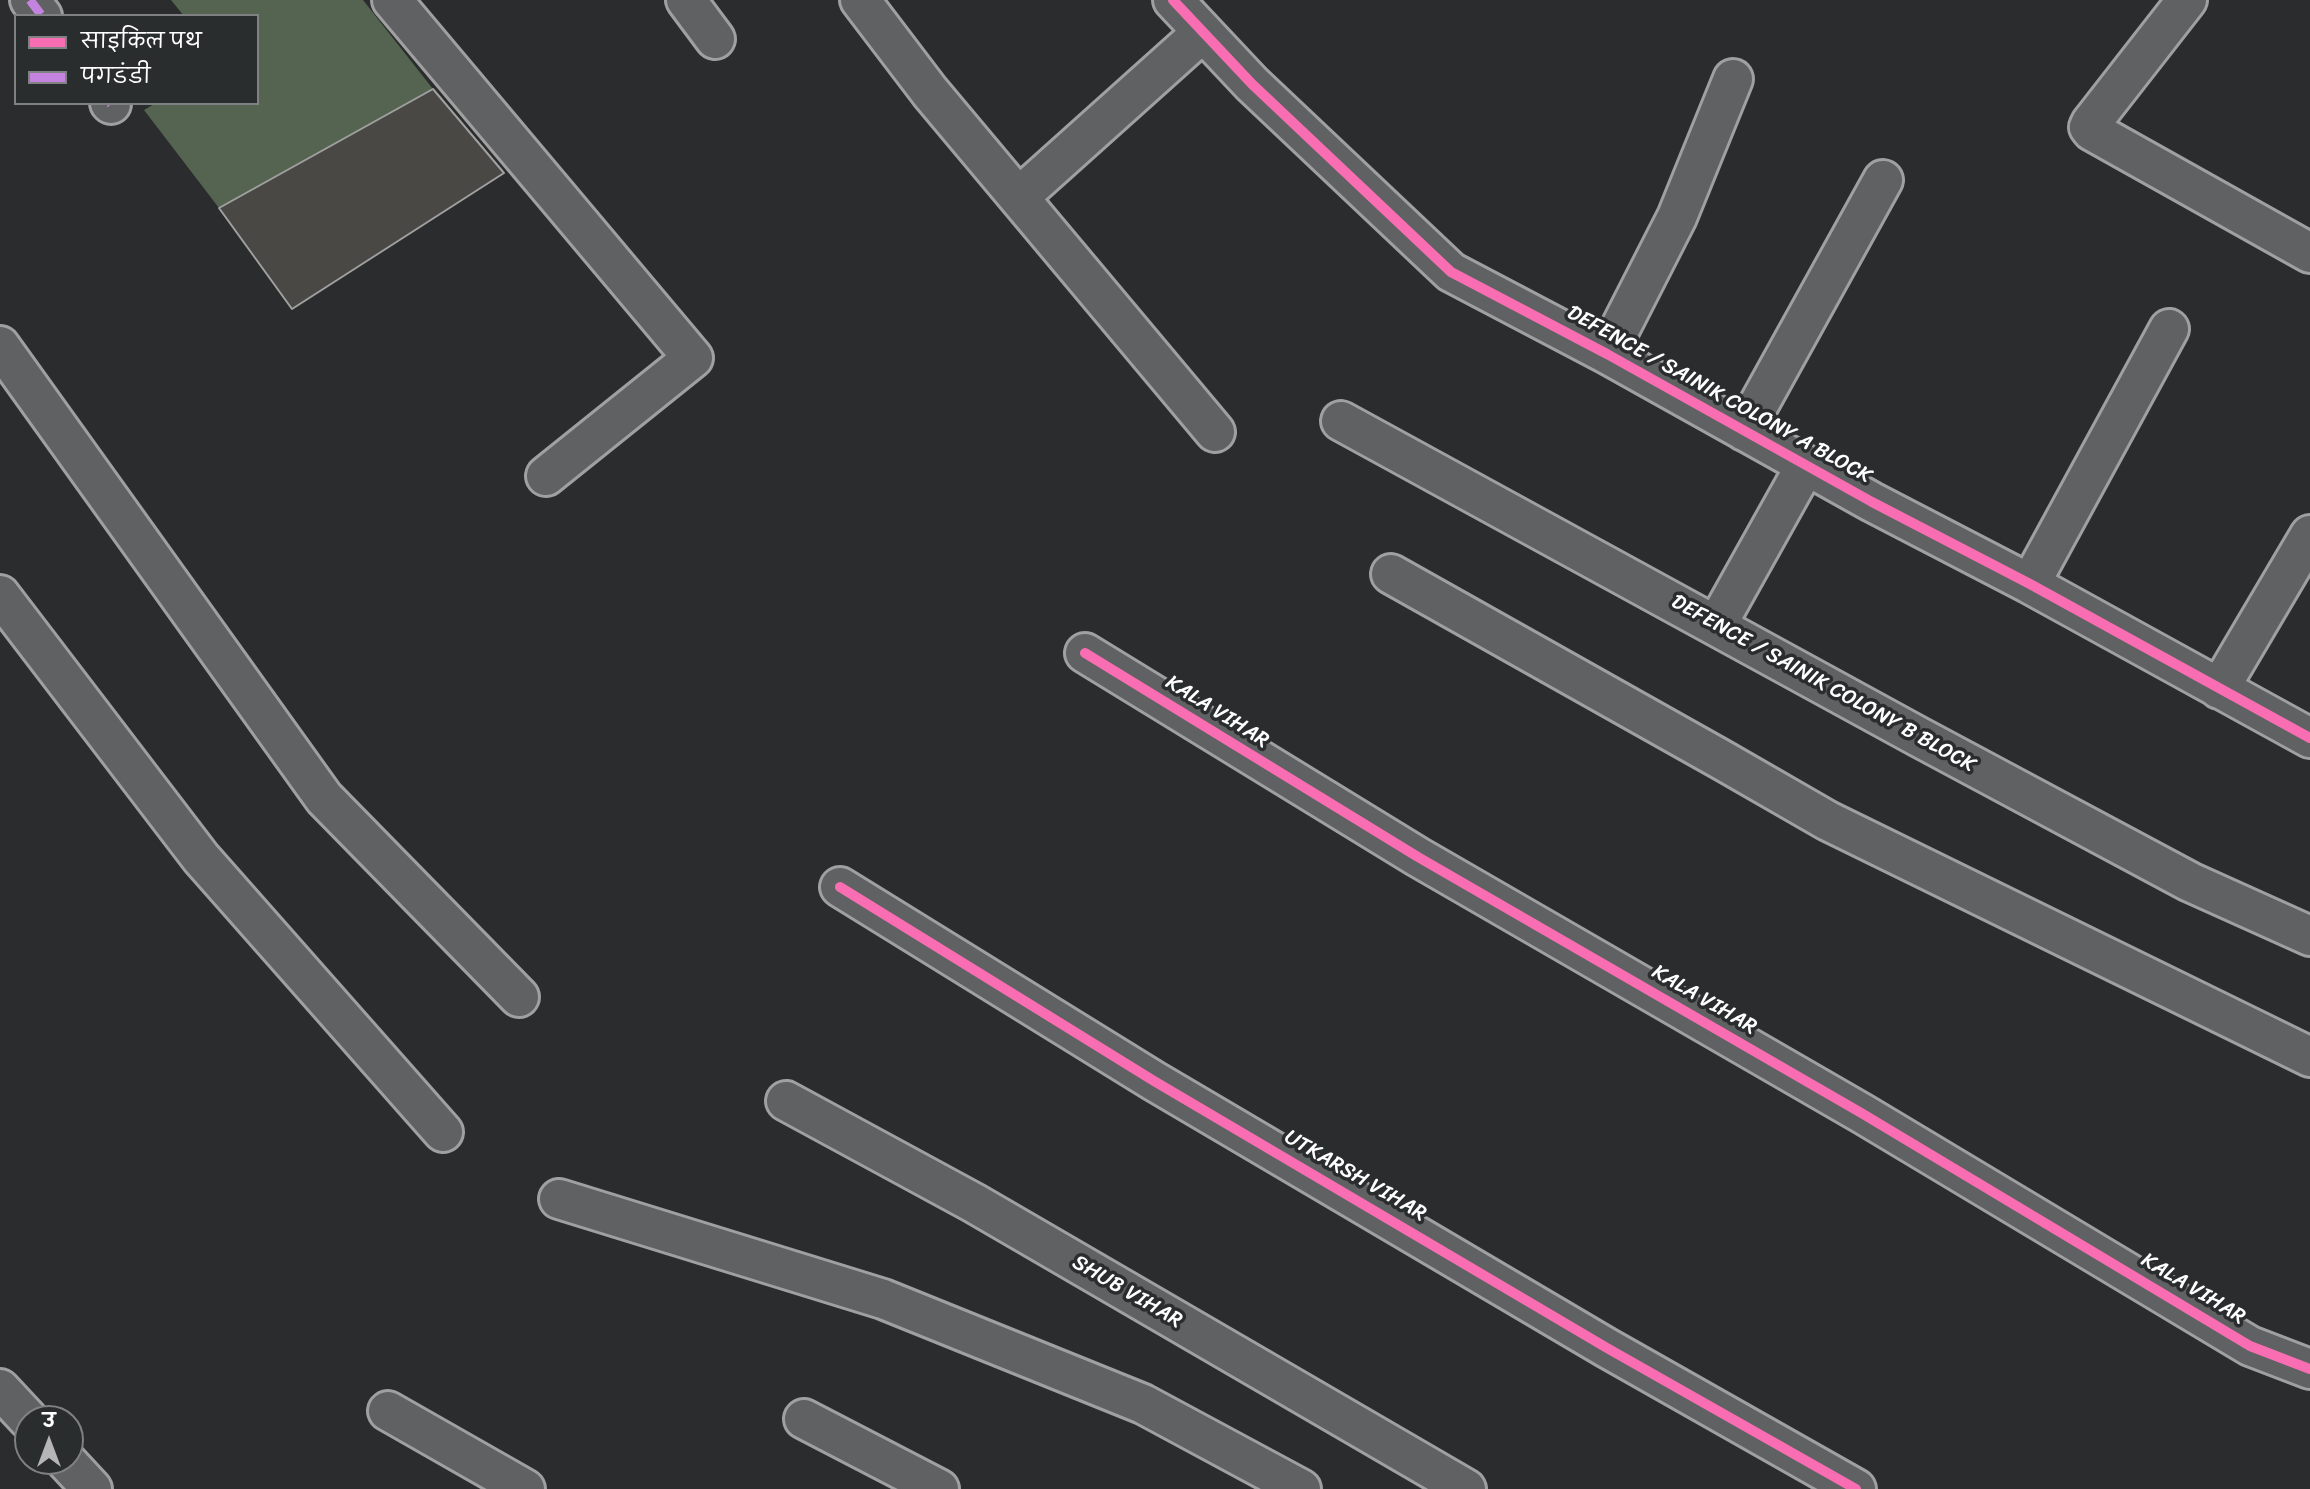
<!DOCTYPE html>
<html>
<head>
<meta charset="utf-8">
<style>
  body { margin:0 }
  #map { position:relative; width:2310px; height:1489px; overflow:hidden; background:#2b2c2d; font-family:Sriracha,"Playpen Sans Deva",sans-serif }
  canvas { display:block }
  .legend { position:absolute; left:14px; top:14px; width:245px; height:91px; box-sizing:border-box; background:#2a2d2e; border:2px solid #7f8182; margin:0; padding:9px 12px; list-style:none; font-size:21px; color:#fff }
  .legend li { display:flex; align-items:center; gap:14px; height:35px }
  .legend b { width:35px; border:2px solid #7f8182 }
  .north { position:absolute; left:14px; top:1405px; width:70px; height:70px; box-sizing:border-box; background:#2a2d2e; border:2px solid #7f8182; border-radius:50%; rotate:0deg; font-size:19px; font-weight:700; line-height:28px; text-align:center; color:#fff }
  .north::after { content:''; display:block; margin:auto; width:24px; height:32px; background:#b5b5b6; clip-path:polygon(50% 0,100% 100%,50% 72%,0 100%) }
</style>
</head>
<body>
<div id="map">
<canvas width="2310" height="1489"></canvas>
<ul class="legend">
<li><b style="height:9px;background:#f96db3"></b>साइकिल पथ</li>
<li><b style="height:9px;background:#c483df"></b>पगडंडी</li>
</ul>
<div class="north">उ</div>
</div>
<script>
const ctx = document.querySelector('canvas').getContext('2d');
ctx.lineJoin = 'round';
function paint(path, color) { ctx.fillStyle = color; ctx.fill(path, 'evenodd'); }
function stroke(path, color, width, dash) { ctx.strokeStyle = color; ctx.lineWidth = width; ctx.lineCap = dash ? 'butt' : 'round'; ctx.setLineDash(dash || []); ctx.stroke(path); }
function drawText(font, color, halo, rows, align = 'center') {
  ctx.font = font + ' Sriracha,sans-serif'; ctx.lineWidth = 7; ctx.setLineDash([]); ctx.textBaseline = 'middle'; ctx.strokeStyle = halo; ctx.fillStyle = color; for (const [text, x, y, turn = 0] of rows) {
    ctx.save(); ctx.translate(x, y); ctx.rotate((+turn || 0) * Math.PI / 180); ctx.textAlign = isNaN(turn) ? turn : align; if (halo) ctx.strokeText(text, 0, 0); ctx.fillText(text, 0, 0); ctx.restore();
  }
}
paint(new Path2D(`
  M171,0H363L433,89L219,208L144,110L156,103H257V16H184Z`), '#556450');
const building = new Path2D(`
  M433,89L504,173L292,309L219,208Z`);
paint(building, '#494845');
stroke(building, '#a0a0a0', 2);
const minor = new Path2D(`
  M30,0L42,16
  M392,0L693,358L546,476
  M686,0L715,39
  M860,0L930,92L1215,432
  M1173,0L1252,84L1451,272L1607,354L1872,502L2030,584L2310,738
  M2187,0L2091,123L2089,127L2092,131L2310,253
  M110,103L111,104
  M1019,197L1203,32
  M0,346L324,798L519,997
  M1607,354L1677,217L1733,79
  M1341,421L1919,737L2190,882L2310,936
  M1744,431L1883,180
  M1391,574L1722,760L1828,821L2310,1057
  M2030,584L2169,329
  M0,595L201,858L443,1132
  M1716,626L1806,465
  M1085,653L1418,857L1863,1114L2250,1346L2310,1369
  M2219,689L2310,535
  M840,887L1154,1081L1607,1348L1856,1489
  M786,1101L974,1203L1466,1489
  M559,1199L883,1299L1143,1404L1301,1489
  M0,1389L28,1419
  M388,1411L525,1489
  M804,1419L939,1489
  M66,1461L92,1489`);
stroke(minor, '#a0a0a0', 44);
stroke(minor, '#606162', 38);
stroke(new Path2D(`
  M30,0L42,16
  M110,103L111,104`), '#c483df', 9, [18, 9]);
stroke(new Path2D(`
  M1173,0L1252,84L1451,272L1607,354L1872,502L2030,584L2310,738
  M1085,653L1418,857L1863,1114L2250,1346L2310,1369
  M840,887L1154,1081L1607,1348L1856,1489`), '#f96db3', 10);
drawText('21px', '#fff', '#2a2d2e', [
  ["DEFENCE / SAINIK COLONY A BLOCK",1719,395,29],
  ["DEFENCE / SAINIK COLONY B BLOCK",1823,684,29],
  ["KALA VIHAR",1217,712,32],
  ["KALA VIHAR",1704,1000,30],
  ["UTKARSH VIHAR",1355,1176,30],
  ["KALA VIHAR",2193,1289,31],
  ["SHUB VIHAR",1127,1292,30]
]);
</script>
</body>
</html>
